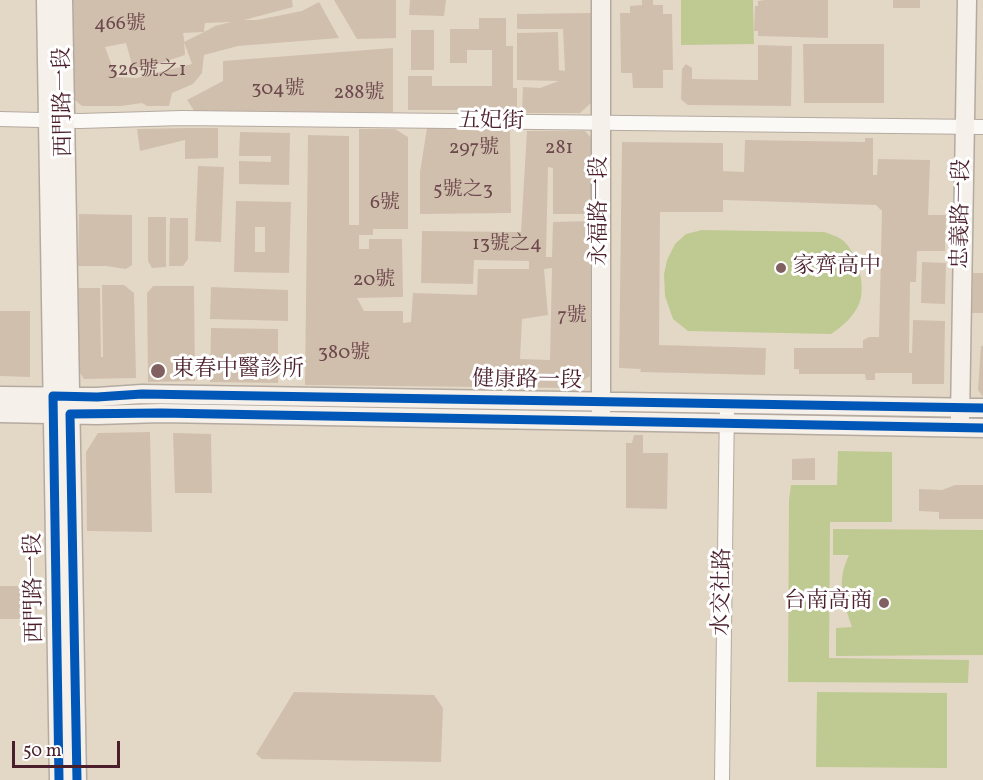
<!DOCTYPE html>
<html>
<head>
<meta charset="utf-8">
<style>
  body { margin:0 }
  #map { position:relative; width:983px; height:780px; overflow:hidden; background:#e3d8c6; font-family:Vollkorn,serif }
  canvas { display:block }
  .scale { position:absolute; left:12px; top:741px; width:108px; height:27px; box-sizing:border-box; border:3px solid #4a1f2b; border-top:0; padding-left:8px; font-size:18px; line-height:21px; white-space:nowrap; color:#4a1f2b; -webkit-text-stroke:4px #fff; paint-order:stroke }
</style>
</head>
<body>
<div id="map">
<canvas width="983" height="780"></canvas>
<div class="scale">50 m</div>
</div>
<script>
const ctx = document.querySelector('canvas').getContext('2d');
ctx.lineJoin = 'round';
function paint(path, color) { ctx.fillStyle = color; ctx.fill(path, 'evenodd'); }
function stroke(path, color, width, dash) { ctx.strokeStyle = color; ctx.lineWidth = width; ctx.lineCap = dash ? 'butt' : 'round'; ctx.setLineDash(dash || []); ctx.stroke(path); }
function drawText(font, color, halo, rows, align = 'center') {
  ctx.font = font + ' Vollkorn,"Noto Serif TC",serif'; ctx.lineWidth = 6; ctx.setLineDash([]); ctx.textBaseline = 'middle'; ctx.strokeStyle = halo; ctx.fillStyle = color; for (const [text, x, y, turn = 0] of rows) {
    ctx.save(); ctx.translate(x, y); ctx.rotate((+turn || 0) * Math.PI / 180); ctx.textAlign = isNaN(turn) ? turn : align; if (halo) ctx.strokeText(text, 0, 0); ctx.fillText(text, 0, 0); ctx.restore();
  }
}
paint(new Path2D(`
  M681,0H753L754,44L681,45Z
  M702,230L824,232C829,234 837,236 841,239C857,250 867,286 859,304C854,316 842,327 831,334L688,331L673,319L665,296L664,274L667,260L675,244L686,234Z
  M838,451L892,452V522H830L829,658L969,660L968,683L788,682L789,500L791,485H837Z
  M833,529L983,530V655L836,656V628L852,627C843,600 836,582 849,555H833Z
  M817,692L947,693V768L816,767Z`), '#bfca92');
paint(new Path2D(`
  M67,0H292L293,7L244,20H257L302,11L319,2L339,38L238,46L204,55L202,73L193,84L172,93L169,106H147L142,103L121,106H82L70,96ZM231,22L215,26L204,32L205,23ZM204,32L184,42L192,64L136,78L116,77L105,47L126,43L133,68L158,64L185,55L184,39L183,33Z
  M334,0H396V38L357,39Z
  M410,0H446L444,16L409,15Z
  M642,0H653V5H663V14H672L673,70H663V88H633L632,73H621L620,13H630V6L642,5Z
  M765,0H828V38L758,36V31H754L755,6H758V1Z
  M893,0H920V8H893Z
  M591,13L592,102L580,113H522L523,87L540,88L559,81L517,80V33L558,32L559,70L565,71L563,29H517V14Z
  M479,18H506V46H513V88H517V110H408V76H432V86H492V50H467V63H450V29H479Z
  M411,30H434V70H411Z
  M803,44H884V103H804Z
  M758,45L792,46L791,106L688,105L684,102L681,99L682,69L686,64L692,68V79L758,80Z
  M393,48V112H195L187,100L223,81V61Z
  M185,128H218V158L185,159V140L140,151L137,129Z
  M427,128H510L511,213L420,214V172Z
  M359,129H395L408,137V229H373V235H359V249H369V239H402L403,297L357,298L364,311H403V323L411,322L413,293L477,295L478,269H529V261L474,260L473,284L421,283L422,231L521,232L527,131H585L594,141L593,214H553V168L548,167L546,257H552L553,222L590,221V376L571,388L305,385L308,135L349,136V225H359ZM552,268L550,360L520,359L522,319L548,315L544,269Z
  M240,132L290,133L289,185L239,184V161L271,162V156H239Z
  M865,138H873V175H877L878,159L930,160L928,215H946L945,251H917L916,282H910L909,353H912L913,320L945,321L944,384H912V373H875V380H866L865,374H799V369H794V348H863V340L869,337H879L882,211L876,205L723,200V212H660L659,345L766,348L765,375L640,372L641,369L619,368L622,142L723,143V171L744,172L745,140L865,142Z
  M198,166L224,167L221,242L195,241Z
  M236,201L291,202L289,273L234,272ZM255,227H265V252H255Z
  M79,214L132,215V265L126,269L106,266H78Z
  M148,217H166V267L152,268L148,261Z
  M170,218H188V259L183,266H169Z
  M922,262L946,263L945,304L921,303Z
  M973,273H983V313H972Z
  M102,285H124L134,293L136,378L84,379L77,368L76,288H100L101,357H103Z
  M153,286H194L195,381L148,382L147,293Z
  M211,287L288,290V321L210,319Z
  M0,311H30V377L0,376Z
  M211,328L278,329V383L210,382Z
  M981,346H983V397L978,390Z
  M150,432L152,532L87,531L86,452L98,433Z
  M173,433L211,434L212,493H175Z
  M634,435H643V453H668L667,509L626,508V443H632Z
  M815,458V480H792V459Z
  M955,485H983V519H939V512L919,511V489L942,490Z
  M0,586H21L22,619H0Z
  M294,692L434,695L443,708L441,762L262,759L256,754Z`), '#d1bfae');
const street = new Path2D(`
  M0,119L80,121L182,118L983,127
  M722,780L727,404`);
const secondary = new Path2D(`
  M46,0L59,780
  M63,0L77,780
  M0,396L97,397L142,394L983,408
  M601,412V0
  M0,413L97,415L161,413L983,428
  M960,418L967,0`);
stroke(street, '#b4aaa0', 16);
stroke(secondary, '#b4aaa0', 21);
stroke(street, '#fbf9f6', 14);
stroke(secondary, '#f5f0e9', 18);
stroke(new Path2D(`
  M59,780L53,396L97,397L142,394L983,408
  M77,780L70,414L161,413L983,428`), '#0057b8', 9);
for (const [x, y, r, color] of [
  [781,268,6,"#806061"],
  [158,371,8,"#806061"],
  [884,603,6,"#806061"]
]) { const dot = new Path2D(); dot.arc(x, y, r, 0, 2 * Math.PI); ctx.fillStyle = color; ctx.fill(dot); stroke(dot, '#fff', 2); }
drawText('20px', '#6d494d', null, [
  ["466號",120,25],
  ["326號之1",147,71],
  ["304號",278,90],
  ["288號",359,94],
  ["297號",474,149],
  ["281",559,149],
  ["5號之3",463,191],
  ["6號",385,204],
  ["13號之4",507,245],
  ["20號",374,281],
  ["7號",572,317],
  ["380號",344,354]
]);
drawText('22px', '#4a1f2b', '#fff', [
  ["西門路一段",65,102,-91],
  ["五妃街",491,123,1],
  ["永福路一段",601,211,-90],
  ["忠義路一段",963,214,-89],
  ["健康路一段",527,382,1],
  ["西門路一段",36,588,-91],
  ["水交社路",724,592,-89]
]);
drawText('22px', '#4a1f2b', '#fff', [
  ["家齊高中",793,268],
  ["東春中醫診所",172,371],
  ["台南高商",872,603,"right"]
], 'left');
</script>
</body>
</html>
